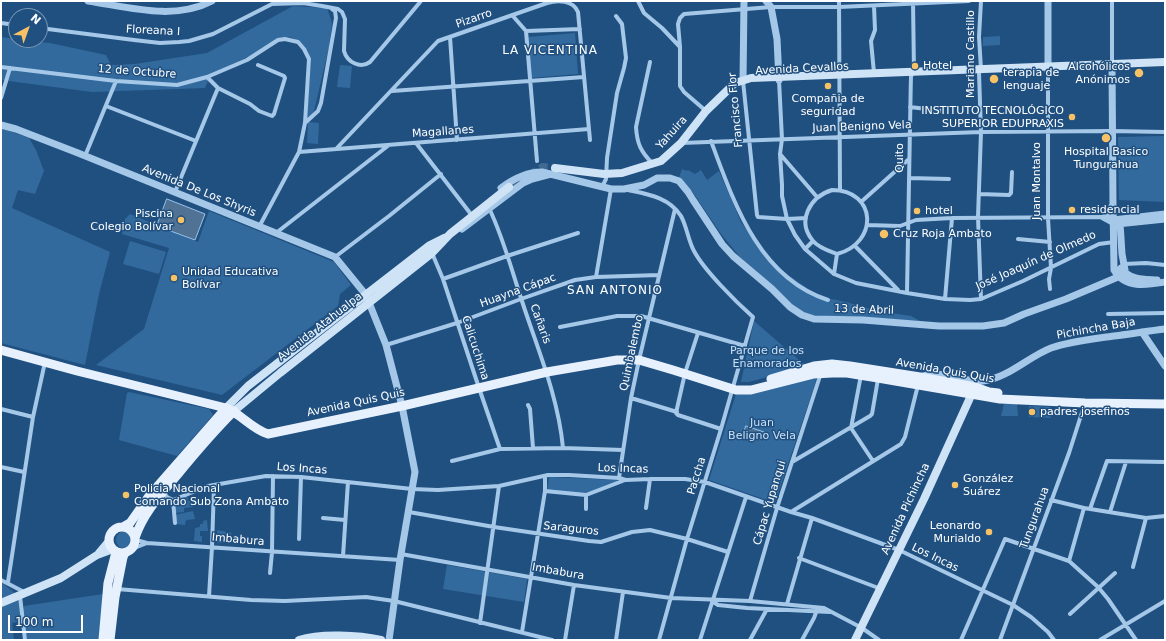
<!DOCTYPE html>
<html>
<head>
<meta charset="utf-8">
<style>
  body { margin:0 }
  #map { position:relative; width:1166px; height:641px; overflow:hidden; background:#205080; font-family:"DejaVu Sans",sans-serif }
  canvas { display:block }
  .frame { position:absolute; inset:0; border:2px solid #fff; pointer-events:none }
  .north { position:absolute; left:8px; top:8px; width:40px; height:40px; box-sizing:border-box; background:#205080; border:1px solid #7996b3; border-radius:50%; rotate:41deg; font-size:11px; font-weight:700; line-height:16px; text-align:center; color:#fff }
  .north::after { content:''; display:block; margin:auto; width:14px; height:18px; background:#f6c265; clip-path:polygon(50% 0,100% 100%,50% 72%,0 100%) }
  .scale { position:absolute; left:8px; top:615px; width:75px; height:18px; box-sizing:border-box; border:2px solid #fff; border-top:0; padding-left:5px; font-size:12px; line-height:14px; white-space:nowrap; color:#fff; -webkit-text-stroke:3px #205080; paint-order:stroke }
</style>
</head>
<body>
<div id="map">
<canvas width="1166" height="641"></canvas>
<div class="frame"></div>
<div class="north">N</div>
<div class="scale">100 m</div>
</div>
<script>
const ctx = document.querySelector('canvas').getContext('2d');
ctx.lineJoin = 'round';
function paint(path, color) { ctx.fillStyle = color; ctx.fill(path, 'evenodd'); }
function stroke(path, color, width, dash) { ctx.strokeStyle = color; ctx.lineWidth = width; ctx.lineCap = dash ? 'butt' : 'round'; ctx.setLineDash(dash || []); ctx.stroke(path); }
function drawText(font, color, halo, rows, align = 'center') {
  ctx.font = font + ' "DejaVu Sans",sans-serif'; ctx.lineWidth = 3; ctx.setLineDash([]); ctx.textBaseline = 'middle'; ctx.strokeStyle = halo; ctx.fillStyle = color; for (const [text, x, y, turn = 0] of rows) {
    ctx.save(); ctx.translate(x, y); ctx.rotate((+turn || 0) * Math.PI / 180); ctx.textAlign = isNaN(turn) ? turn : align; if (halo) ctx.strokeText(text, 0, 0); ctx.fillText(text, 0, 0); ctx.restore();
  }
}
paint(new Path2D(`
  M293,6L327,8L332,23L329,47L314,111L312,115L307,119L311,59C307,48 300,38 287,37C281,37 275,41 270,44C251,56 231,66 210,76L205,88L92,92L1,80V37L16,39V40L50,43L106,55L111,65L135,64L207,53Z
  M575,33L578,74L531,78L528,37Z
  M1000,36V45L983,46V37Z
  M340,65L352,66L350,88L337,87Z
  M308,122L319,123L318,144L307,143Z
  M1,128L29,138L36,150L44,171L35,194L18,190L12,208L110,252L99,294L85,365L1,343Z
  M1165,136V202L1119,200L1118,137Z
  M682,169L687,171L688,170L695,174L701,170L707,180L719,171L741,222L754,240L783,271L808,289L821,297L846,302L877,311L911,316L920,321L835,316H813L802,312L789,302L740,257L721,234L694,194L679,178Z
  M209,211L334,262L351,285L340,294L338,306L222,395L96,365L144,329L169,248L122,234L125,219L130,214L198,242Z
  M130,241L166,252L159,274L123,264Z
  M754,321L806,366L749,382H741Z
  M813,378L816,379L815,384L775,503L709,480L736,394Z
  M129,392L209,409L213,415L177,456L119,440L127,393Z
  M1004,404H1017L1018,416H1001Z
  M1029,406L1051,407V418L1029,417Z
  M549,477L616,480L623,483L589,496L547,493Z
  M187,495L188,501L193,500V507L184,508V512L174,513L173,502Z
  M193,511L195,519L186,520L185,525L176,524L175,515Z
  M207,520L208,531H200V536H202V542L194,541L195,528L200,527V524H203V521Z
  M217,530L232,533L223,543H217Z
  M116 540a9 9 0 1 1 18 0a9 9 0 1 1-18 0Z
  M447,565L527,579L524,602L443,589Z
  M1,582L16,594L1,601Z
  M103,594L100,640H27L24,620L12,623L14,640H3L1,635V604L20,596L23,608L24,607V606Z`), '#336a9e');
const water = new Path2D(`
  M167,199L205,214L195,240L157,226Z
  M746,426L764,432L761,440L744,433Z`);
paint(water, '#4f7295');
stroke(water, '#98c3e9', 1);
stroke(new Path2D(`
  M509,187L543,167L555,168`), '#416a93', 8, [8, 4]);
stroke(new Path2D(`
  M638,1L644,13L662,28L680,47
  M839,1L840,190
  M981,1L979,37L981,69L979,73L981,132L978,217L981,299
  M1112,1V64
  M874,6L875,30L871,41L874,73
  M512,15L526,31L537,161
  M1,23L16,25
  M40,28L134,40L160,43L179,42L189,41L213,34L272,4L303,3L322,6L338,9L342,12L345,19L344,51C347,62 360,69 370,62L421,1
  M526,31L580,29
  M450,37L457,140
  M650,62L636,127C637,144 641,152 653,164
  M1,67L116,81L177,85L207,77L247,60L278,40L285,39L298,42L304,49L309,59L305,123L299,152L259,227
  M1048,71V218L1051,268L1049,279L1050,289
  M207,77L218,88L250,104L259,111L272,116L274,114L285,78L284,76L258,65
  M779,80L782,139L780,154L782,185V196L787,219L795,235L805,249L834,274L856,283L907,293L945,299L970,300L981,299L1023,281L1099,244L1114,242
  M743,81L757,215L758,217L787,219L806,218
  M392,91L584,77
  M1,98L10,68
  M106,106L196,141
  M910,107L943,111
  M706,111L684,92L680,86V47L678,24L680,18L684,14L771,7H839L969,1
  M305,123L318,111L321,103L336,18L335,11L332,9
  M711,141C734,203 759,278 828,300
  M416,143L470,213
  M681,143L981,132L1112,131L1165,132
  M336,149L438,41L547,3C558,0 573,0 578,12L590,140
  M299,152L589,129
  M780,154L817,197
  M85,156L116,81
  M909,178L949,179
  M602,187L606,179L607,158L617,93L624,68L626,58L622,24L616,16
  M628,190C647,194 669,197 681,216C687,227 688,240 694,251C704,270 736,302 753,317L721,429L687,539L659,640
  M832,190C877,190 879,243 837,254C829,251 819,248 813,241C796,221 810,197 832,190Z
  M175,192L218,88
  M979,194L1009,195L1011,193L1012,172
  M861,202L909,159
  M489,208C503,237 511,268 521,298C537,348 558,395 563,448
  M1102,218L1113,224
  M867,225L900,226L916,220L952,218L1105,217L1113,220
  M276,233L389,145
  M1018,239L1050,242
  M855,246L898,290
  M805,249L813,241
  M432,253L443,279L479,388L500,449
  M335,257L389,216L441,174
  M1124,264L1146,263L1165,265
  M834,274L837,254
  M596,277L611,189
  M443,279L507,256L578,233
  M907,293C909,220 909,148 911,76L914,72L913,1
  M945,299L952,218
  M1108,314L1165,313
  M560,327L617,316H641L745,346
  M698,333L685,373L676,413L678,415L721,429
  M386,345L457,323L521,299L575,280L596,277L659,275
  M861,375L851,428L873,461
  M631,398L677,412
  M528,405L530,409L533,448
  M1,409L33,417
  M452,461L500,449L563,448L623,450
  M792,462L870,416L872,414L878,379
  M1,467L24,472
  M619,478L631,398L639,360L675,209
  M545,491L586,495L625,480
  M163,492L167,497L173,500L208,486L266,476L301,477L412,489L438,490L499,486L548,475H569L619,478L626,480L650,479H685L705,482L791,512L812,518L899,550L1013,605L1031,617L1048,632L1054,640
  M173,500L175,523
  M1051,500L1084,508L1146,518L1165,516
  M646,508L650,479
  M586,509V495
  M1090,509L1107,461L1165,462
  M409,512L494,527L589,541L601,542L632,532L650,530L687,539L728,552
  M791,512L901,444L905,437L918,385
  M1110,512L1126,462
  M323,518L345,520
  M299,539L301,477
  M136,540L147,543L400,560
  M132,549L147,543
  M401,554L574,585L671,598L750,601L824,608L862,628L879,640
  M343,556L348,482
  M799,558L881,589
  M1069,561L1084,508
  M1133,567L1146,518
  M270,573L272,552L273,476
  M1,580L26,593
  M8,582L33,417L45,362
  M117,589L251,600L285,601L366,597L394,601L552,640
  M20,596L25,640
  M209,596L212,547L214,486
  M712,601L718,605L747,608L830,612
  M750,601L777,508L821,373
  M787,604L812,518
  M1070,614L1115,573
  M480,623L499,486
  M522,632L545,491V476
  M565,640L574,585
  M616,640L623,592
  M700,640L746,497
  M750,640L767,609
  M802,640L814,618L817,610
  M961,640L1005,539L1069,561L1098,587L1108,599L1136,640
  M1000,640L1069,453L1085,403
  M1100,640L1165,601`), '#a5c8e8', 4);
stroke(new Path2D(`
  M88,1C128,7 174,21 212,1
  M766,1L771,7L777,39L779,80
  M1048,1V71
  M1112,64L1113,205L1114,270C1125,289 1147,285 1165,282
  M743,81L744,1
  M1,125L16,129L78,153L335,257L366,295L386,345L402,406L415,472L400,560L389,640
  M501,188C513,179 526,172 542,172L611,189H624L644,185L657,178H670L679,181L688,192L693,200L722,244L733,256L772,289L790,307L802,315L814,319L863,320L939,326H983L1004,323L1024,314L1066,299L1118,277L1125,270L1122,254L1120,223
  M1105,217L1110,211L1112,206
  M1113,220L1165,214
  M1117,224L1165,219
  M462,229L523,183L532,179L551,174
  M1121,268C1130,280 1143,279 1157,280
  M1142,332L1165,366
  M920,377C943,368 961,383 983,381C1008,378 1028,357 1051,348C1071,341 1093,339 1114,336C1131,334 1148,331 1165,329`), '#a5c8e8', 7);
stroke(new Path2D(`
  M555,168L604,174L622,173L661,161L681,143L706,111L735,83L751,78L1165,62
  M226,408L248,386L430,245L444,238
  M234,411L280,373L432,253L450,234L509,187
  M99,553L109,541
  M1,603L61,578L97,555L113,549
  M299,640C320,633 359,635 381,640
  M855,640L924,499L974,389`), '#cfe3f6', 8);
stroke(new Path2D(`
  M1,350L77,371L226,408C241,414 252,429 268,434L402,406L547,372L617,360H639L673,370L736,390H751L814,374L832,373H847L878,378L1000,399L1085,403L1165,404
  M771,379L814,366L832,364L850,366L920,377L975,387L989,392L998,393
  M109 540a13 13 0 1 1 26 0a13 13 0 1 1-26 0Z
  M123,527L130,523L149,496L226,408
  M135,538C143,513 162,493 178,474C196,452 214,431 234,411
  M103,640L108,583L116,552
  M110,640L115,597L123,557L125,553`), '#e7f1fe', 9);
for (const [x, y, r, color] of [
  [915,66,4,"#f6c265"],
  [1139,73,5,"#f6c265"],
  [994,79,5,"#f6c265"],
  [828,86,4,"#f6c265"],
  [1072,117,4,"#f6c265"],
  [1106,138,5,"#f6c265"],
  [1072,210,4,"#f6c265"],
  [917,211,4,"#f6c265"],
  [181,220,4,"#f6c265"],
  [884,234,5,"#f6c265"],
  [174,278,4,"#f6c265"],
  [1032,412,4,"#f6c265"],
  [955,485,4,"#f6c265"],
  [126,495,4,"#f6c265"],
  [989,532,4,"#f6c265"]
]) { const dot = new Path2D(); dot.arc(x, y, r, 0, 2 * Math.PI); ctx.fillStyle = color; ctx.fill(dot); stroke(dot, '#205080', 1.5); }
drawText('11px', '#fff', '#205080', [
  ["Pizarro",474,19,-19],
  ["Floreana I",153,31,3],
  ["Mariano Castillo",971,54,-90],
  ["Avenida Cevallos",802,69,-3],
  ["12 de Octubre",137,72,4],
  ["Francisco Flor",736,110,-95],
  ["Juan Benigno Vela",862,127,-2],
  ["Magallanes",443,132,-4],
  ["Yahuira",672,133,-48],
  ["Quito",900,158,-90],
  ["Juan Montalvo",1037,181,-90],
  ["Avenida De Los Shyris",199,191,22],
  ["José Joaquín de Olmedo",1036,261,-24],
  ["Huayna Cápac",518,291,-20],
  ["13 de Abril",864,310,2],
  ["Cañaris",540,324,70],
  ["Avenida Atahualpa",320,327,-38],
  ["Pichincha Baja",1096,329,-10],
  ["Calicuchima",475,348,72],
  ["Quimbalembo",632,353,-78],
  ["Avenida Quis Quis",945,371,10],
  ["Avenida Quis Quis",356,403,-12],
  ["Los Incas",302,469,4],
  ["Los Incas",623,469,2],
  ["Paccha",697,476,-73],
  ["Cápac Yupanqui",770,503,-73],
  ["Avenida Pichincha",906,509,-65],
  ["Tungurahua",1035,518,-70],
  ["Saraguros",571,529,6],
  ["Imbabura",238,540,5],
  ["Los Incas",935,558,26],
  ["Imbabura",558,572,10]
]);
drawText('11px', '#fff', '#205080', [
  ["Hotel",923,66],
  ["Alcohólicos",1130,67,"right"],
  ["Anónimos",1130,80,"right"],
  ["terapia de",1003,73],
  ["lenguaje",1003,86],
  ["Compañia de",828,99,"center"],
  ["seguridad",828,112,"center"],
  ["INSTITUTO TECNOLÓGICO",1064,111,"right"],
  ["SUPERIOR EDUPRAXIS",1064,124,"right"],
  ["Hospital Basico",1106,152,"center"],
  ["Tungurahua",1106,165,"center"],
  ["residencial",1080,210],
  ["hotel",925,211],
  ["Piscina",173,214,"right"],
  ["Colegio Bolívar",173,227,"right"],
  ["Cruz Roja Ambato",893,234],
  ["Unidad Educativa",182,272],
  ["Bolívar",182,285],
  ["padres josefinos",1040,412],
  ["González",963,479],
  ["Suárez",963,492],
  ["Policia Nacional",134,489],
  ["Comando Sub Zona Ambato",134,502],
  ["Leonardo",981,526,"right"],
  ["Murialdo",981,539,"right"]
], 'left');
drawText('11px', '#c9e0f6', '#205080', [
  ["Parque de los",767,351],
  ["Enamorados",767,364],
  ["Juan",762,423],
  ["Beligno Vela",762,436]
]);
ctx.letterSpacing = '1px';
drawText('12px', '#fff', '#205080', [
  ["LA VICENTINA",550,51],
  ["SAN ANTONIO",615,291]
]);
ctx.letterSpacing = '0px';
</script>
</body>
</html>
